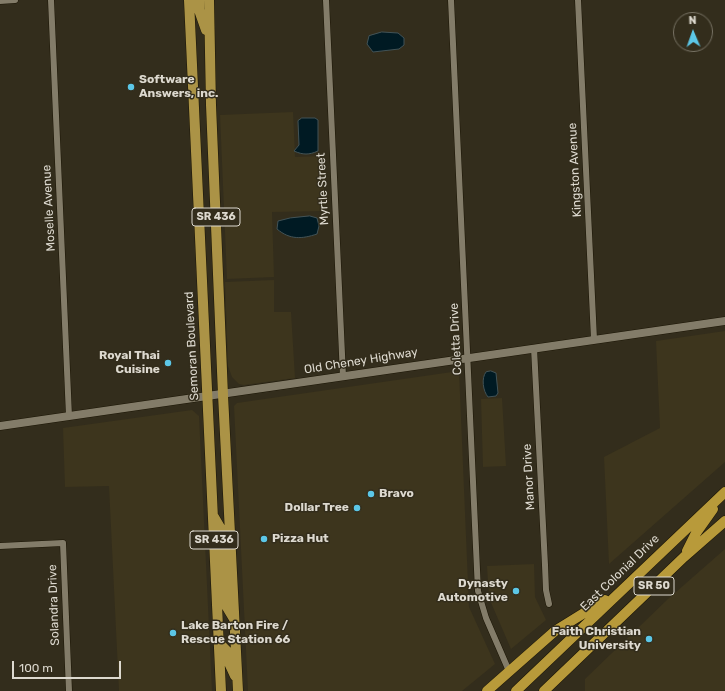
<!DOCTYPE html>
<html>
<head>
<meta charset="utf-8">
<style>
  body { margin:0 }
  #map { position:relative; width:725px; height:691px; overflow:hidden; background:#332d1c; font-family:Rubik,sans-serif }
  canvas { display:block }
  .north { position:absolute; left:673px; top:12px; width:40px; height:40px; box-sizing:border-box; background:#332d1c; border:1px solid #777264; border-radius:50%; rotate:358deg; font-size:11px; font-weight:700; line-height:16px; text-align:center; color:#ddd9cf }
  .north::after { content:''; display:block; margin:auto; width:14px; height:18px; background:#5cc7e7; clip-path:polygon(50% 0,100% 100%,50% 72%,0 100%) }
  .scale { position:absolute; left:12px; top:661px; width:109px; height:18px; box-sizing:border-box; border:2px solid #ddd9cf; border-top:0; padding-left:5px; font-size:12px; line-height:14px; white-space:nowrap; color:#ddd9cf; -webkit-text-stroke:3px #332d1c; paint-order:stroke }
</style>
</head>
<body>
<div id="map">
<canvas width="725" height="691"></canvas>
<div class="north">N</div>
<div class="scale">100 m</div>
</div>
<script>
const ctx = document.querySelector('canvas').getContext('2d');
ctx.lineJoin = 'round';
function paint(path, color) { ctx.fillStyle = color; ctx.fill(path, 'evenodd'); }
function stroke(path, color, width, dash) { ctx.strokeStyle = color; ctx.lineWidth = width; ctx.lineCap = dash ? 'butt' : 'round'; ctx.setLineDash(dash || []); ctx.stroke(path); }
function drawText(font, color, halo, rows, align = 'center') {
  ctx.font = font + ' Rubik,sans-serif'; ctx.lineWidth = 3; ctx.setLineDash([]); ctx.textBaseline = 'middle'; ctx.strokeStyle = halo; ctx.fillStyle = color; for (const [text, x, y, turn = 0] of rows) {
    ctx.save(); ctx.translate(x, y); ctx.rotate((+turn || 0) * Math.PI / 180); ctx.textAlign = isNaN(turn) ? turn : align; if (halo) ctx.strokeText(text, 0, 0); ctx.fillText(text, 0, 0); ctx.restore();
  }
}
paint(new Path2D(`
  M293,112L295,157L322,156L325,211L272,212L274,277L227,279L220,115Z
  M274,280V312H291L295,378L244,385L239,384L232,377L228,366L225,282Z
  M725,331V462L609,564L604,457L660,428L656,341Z
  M459,371L469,607L495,664L462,691H248L234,406L237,403Z
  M502,398L506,466L483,467L481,399Z
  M192,410L199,416L212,691H119L109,486L65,487L63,428Z
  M725,549V691H585V679L668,599Z
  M534,564L535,597L546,620L511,649L489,598L487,566Z`), '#3d351d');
const water = new Path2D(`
  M382,32L398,33L404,38V45L399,49L373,52L367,44L369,36Z
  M302,118H315L318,120V151C309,155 303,155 294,151L299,145L298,121Z
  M310,216L317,218L319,226L317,234C302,239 290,240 277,229L278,221L290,218Z
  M491,371L496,373L498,393L496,396L488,397C483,391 481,378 486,372Z`);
paint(water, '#001a23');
stroke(water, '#425357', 1);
const minor = new Path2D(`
  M51,0L69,416
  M326,0L343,376
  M451,0L478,591L486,618L509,671
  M578,0L594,339
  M0,1L15,0
  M534,348L545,565L546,590L549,604
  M0,546L63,543L69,691`);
const tertiary = new Path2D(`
  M0,426L725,321`);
const primary = new Path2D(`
  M189,0L221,691
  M199,0V10L206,30
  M209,0L211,105L223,395L238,691
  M214,517L221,529L225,604L234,619
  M219,643L228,652L229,663L235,676`);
const trunk = new Path2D(`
  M687,551L696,533L713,509
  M487,691L555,631L605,600
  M516,691L725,492
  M544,691L684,557L725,521`);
stroke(minor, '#1b1505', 7);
stroke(tertiary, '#1b1505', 9);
stroke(primary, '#1b1505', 11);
stroke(trunk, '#1b1505', 11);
stroke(minor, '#837c69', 6);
stroke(tertiary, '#837c69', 8);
stroke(primary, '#ab9346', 10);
stroke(trunk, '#b89a3a', 10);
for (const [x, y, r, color] of [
  [131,87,4,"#5cc7e7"],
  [168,363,4,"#5cc7e7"],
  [371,494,4,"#5cc7e7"],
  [357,508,4,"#5cc7e7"],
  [264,539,4,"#5cc7e7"],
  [516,591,4,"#5cc7e7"],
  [173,633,4,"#5cc7e7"],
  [649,639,4,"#5cc7e7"]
]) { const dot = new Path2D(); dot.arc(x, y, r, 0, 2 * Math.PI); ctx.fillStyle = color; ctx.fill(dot); stroke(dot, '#332d1c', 1.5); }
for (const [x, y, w] of [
  [216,217,48],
  [214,540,48],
  [654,586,40]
]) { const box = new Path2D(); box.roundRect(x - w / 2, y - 9, w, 18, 3); ctx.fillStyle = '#332d1c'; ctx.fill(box); stroke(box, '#ddd9cf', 1); }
drawText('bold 11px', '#ddd9cf', null, [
  ["SR 436",216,217],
  ["SR 436",214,540],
  ["SR 50",654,586]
]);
drawText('bold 12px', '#ddd9cf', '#332d1c', [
  ["Software",139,80],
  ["Answers, inc.",139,94],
  ["Royal Thai",160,356,"right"],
  ["Cuisine",160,370,"right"],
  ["Bravo",379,494],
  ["Dollar Tree",349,508,"right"],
  ["Pizza Hut",272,539],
  ["Dynasty",508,584,"right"],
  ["Automotive",508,598,"right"],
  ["Lake Barton Fire /",181,626],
  ["Rescue Station 66",181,640],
  ["Faith Christian",641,632,"right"],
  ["University",641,646,"right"]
], 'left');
drawText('12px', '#ddd9cf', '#332d1c', [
  ["Kingston Avenue",575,170,-93],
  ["Myrtle Street",323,189,-93],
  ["Moselle Avenue",49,208,-93],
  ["Coletta Drive",456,339,-93],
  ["Semoran Boulevard",192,346,-93],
  ["Old Cheney Highway",361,361,-9],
  ["Manor Drive",529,477,-93],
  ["East Colonial Drive",620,573,-44],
  ["Solandra Drive",54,605,-92]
]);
</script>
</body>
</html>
